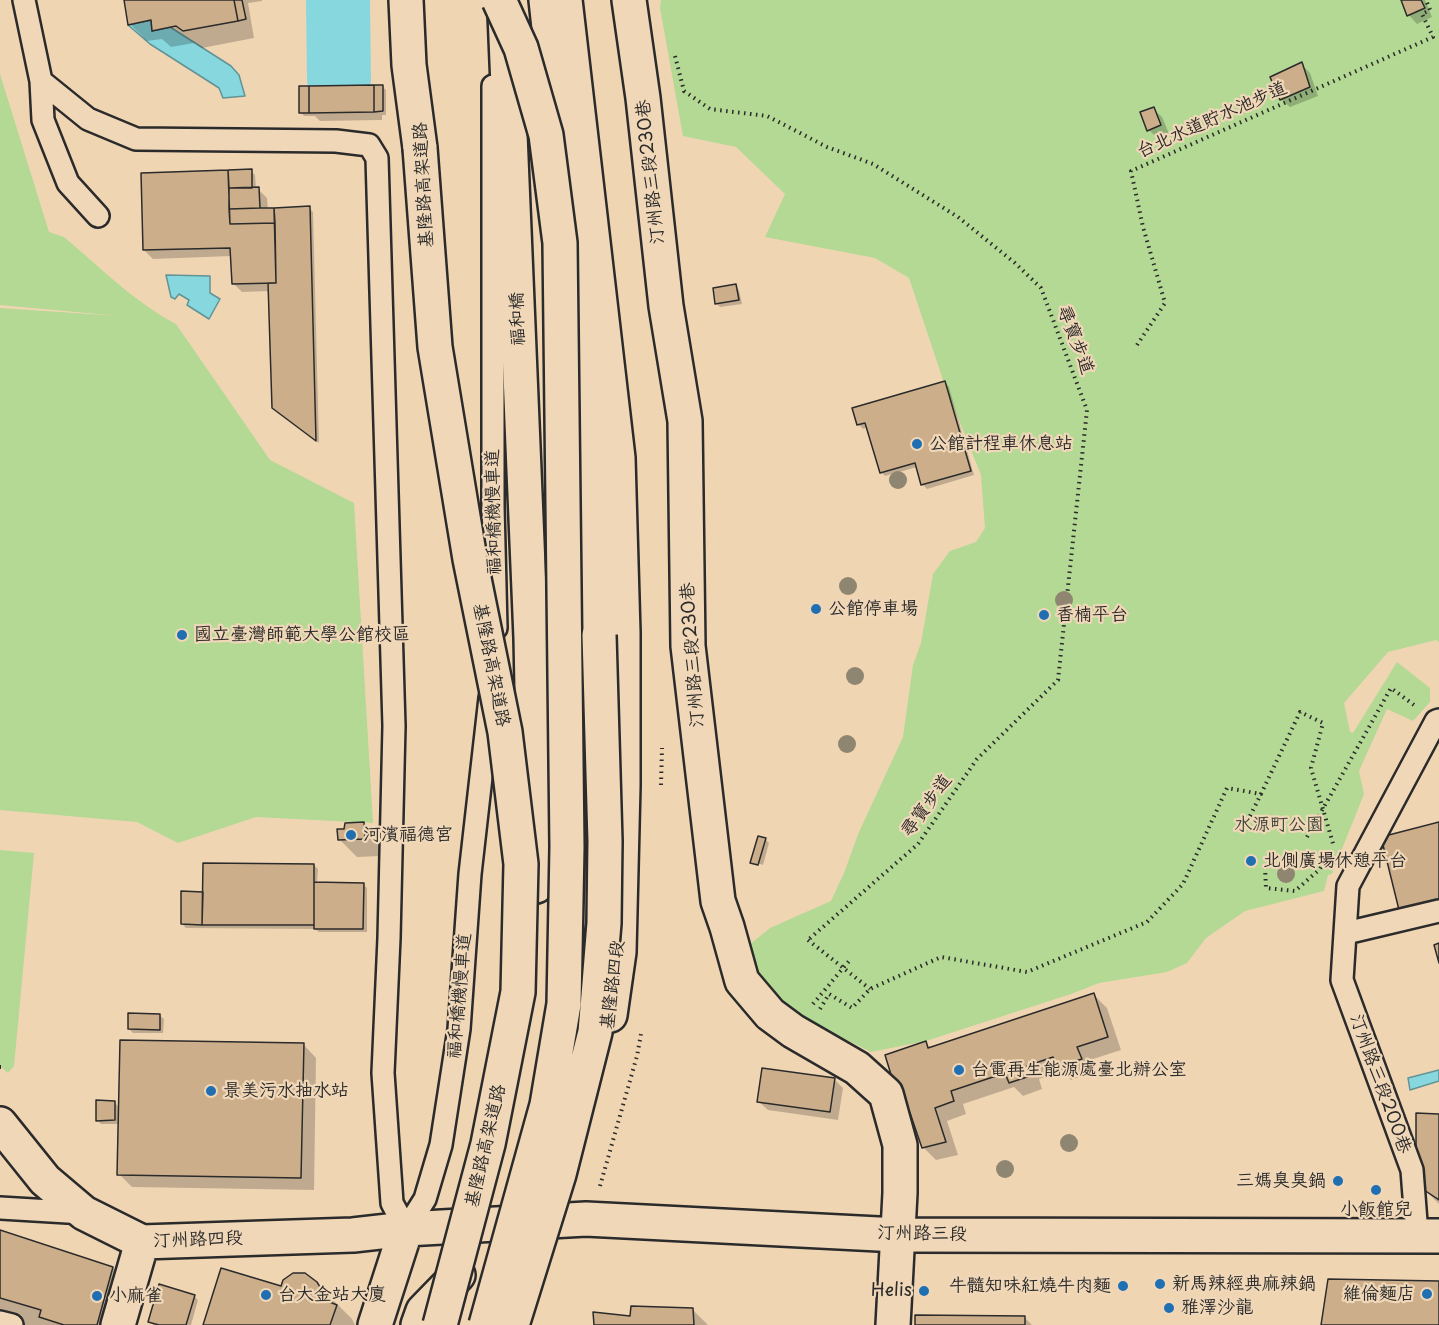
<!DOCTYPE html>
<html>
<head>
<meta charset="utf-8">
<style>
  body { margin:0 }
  canvas { display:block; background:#f0d5b3 }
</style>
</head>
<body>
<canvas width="1439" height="1325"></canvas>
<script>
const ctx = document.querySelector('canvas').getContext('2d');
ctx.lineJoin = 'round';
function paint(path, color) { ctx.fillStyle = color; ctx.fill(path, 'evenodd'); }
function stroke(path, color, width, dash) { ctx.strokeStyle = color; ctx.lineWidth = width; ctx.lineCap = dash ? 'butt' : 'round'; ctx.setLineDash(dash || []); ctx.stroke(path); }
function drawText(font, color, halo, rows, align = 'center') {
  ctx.font = font + ' "Playpen Sans","LXGW WenKai TC",sans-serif'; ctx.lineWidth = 4.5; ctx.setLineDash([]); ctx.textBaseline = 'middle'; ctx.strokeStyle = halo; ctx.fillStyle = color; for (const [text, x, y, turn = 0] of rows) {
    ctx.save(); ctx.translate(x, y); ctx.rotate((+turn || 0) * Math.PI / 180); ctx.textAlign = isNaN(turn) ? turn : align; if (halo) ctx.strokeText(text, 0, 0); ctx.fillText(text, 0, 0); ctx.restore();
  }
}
paint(new Path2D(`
  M661,0H1439V642L1436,640L1388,652L1344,703L1350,732L1353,733L1397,662L1430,688V702L1413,721L1387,709L1359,771L1364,794L1332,874L1328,875L1324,891L1245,911L1206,938L1187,963L1167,972L1099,983L1071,994L926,1041L871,1052L781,1007L763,986L748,946L770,928L831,901L844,873L859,832L903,737L913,665L921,643L933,574L950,551L976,542L985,528L981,475L943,380L909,278L875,258L765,237L785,194L736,147L683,136L660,8Z
  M0,74L49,232L64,237C100,267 134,302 176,324L270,460L354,503L373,823L256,817L178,843L137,822L0,810V308L119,316L0,305Z
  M0,850L34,853L14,1066L8,1073L0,1066Z`), '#b3d994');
const water = new Path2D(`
  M307,0H368L365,72L316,73V54Z
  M151,20L152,31L170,27L231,66L239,75L245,96L223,98L219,88L150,44L128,25Z
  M166,275L210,276V293L220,299L209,319L187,305L189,300L179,294L175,299L171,297Z
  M1439,1070V1081L1410,1090L1408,1078Z`);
paint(water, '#87d8de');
stroke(water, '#629396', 1.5);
paint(new Path2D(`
  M125,0H262V1L248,3L254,38L202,48L194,43L171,47L162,39L147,41L130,24Z
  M1403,0H1425L1432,17L1417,24L1409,15Z
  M1301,64L1310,73L1318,96L1290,107L1281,99Z
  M382,86L386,90V115H382V120L320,121L315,116H304L300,112Z
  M1153,109L1162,117L1169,134L1158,139L1149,130Z
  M251,171L255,175L256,189H258L267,198L268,210L309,208L313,212L319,443L277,412L270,291L242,292L233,283L232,256L153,259L144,250L142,174Z
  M735,286L739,290L742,304L720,307L716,303Z
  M945,382L949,387L974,475L927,489L923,485L917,467L885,476L881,472L868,427L863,429L859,425L854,409Z
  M363,823L381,841V856L357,857L339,839L346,830Z
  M765,839L769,843L763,865L755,862V865L752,862Z
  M314,865L318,869L317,884H363L367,888V932H319L315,929L186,928L182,924L204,893Z
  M1094,995L1107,1008L1121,1050L1090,1060L1094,1072L1071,1080L1063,1071L1039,1079L1042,1089L1023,1096L1014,1087L963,1104L966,1114L947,1121L958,1155L936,1160L923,1147L925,1043L931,1048Z
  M159,1015L164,1019L163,1033H133L129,1029Z
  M303,1044L316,1058L314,1190L132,1187L119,1174L120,1124H101L97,1120L114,1102L120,1108Z
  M834,1079L843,1088L838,1120L768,1110L759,1102Z
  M1439,1115V1204L1423,1188Z
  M0,1231L113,1268L143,1298L136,1325H22L0,1318Z
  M317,1284L352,1319L355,1325H204L281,1287Z
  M194,1296L198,1300L191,1325H153L150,1321Z
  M692,1309L708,1325H595L632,1317Z
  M1024,1317L1032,1325H917Z`), '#0003');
stroke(new Path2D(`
  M338,0L339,79`), '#87d8de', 64);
const building = new Path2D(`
  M124,0H234L238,21L183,31L176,26L152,31L151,20L128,25Z
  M234,0H242L246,19L238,21Z
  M1401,0H1421L1425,8L1407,16Z
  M1302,62L1310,87L1280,100L1270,77Z
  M374,85H383V111L374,112Z
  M374,85V112L309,113V86Z
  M299,86H309V113H299Z
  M1154,107L1161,125L1147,131L1140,112Z
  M252,169V188H229L228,170Z
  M228,170L230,224L275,223L276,283L232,284L230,248L143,250L141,173Z
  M259,187L260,208L229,209V188Z
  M310,206L316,441L272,408L268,283H276L274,208Z
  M260,208H274L275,223L230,224L229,209Z
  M736,284L739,300L715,304L713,288Z
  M945,381L971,471L921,485L915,463L880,473L865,423L857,425L852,408Z
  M364,822L365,839L338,840L337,829H344L345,823Z
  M1439,822V909L1401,918L1381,837Z
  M758,836L766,838L758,865L750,863Z
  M203,863L314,864V925H202Z
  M314,882L364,883L363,929H314Z
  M181,891L203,892L202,925L181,924Z
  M1439,943V963L1434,945Z
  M1094,993L1108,1037L1077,1047L1082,1059L1057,1067L1053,1057L1027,1066L1030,1076L1009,1083L1005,1073L951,1091L954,1101L935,1108L946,1142L922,1148L910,1113L893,1081L885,1055L926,1041L928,1048Z
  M128,1013L160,1014V1030L128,1029Z
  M120,1040L304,1043L301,1178L117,1175Z
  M762,1068L835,1078L830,1112L757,1102Z
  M96,1100L115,1101V1120L96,1121Z
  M1416,1113L1439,1114V1200L1421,1188L1416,1163Z
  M0,1230L113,1267L97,1325H64L39,1317L41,1310L0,1298Z
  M221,1268L281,1286L283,1280L293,1273H305L317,1282L320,1287V1298L337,1305L330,1325H203Z
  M1328,1279L1439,1281V1325H1321Z
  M159,1284L195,1295L186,1325H159L148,1322Z
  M631,1306L693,1308L694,1325H594L593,1312L630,1316Z
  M915,1315L1025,1316V1325H915Z`);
paint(building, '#ccae8a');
stroke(building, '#2b2b2b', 1.5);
const lane = new Path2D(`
  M24,0L41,81L88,119L136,139L336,141L369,145L377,158L394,726L389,938L383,1073L392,1203L406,1229L425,1199L441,1145L459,1029L470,874L490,698
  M41,81L43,120L68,183L98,216
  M493,86V506L496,628
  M1346,933L1439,911
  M0,1208L84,1213
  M1417,1235L1412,1170L1342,980L1348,886L1436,721L1439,720
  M0,1322L12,1325`);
const street = new Path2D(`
  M629,0L643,98L666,306L685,421L688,646L718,901L727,927L742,981L770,1014L793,1031L857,1068L886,1094L900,1145V1193L893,1325
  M0,1124L45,1180L84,1213L142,1242L353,1235L406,1229
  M118,1325L142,1242`);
const secondary = new Path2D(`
  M565,0L618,458L623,633V785L619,952L610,1015
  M505,14L531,638L536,886
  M375,1325L406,1229L586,1219L898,1235L1439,1236
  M418,1325L423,1311L458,1275`);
const highway = new Path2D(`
  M406,0L409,65L420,148
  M546,0L564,166
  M573,253L585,380L599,635`);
stroke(lane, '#2b2b2b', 26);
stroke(street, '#2b2b2b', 38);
stroke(secondary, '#2b2b2b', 38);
stroke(highway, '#2b2b2b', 38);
stroke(new Path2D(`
  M675,56L684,91L710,109L767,116L827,147L873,164L958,217L1015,263L1041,288L1087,410L1058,680L977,759L918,844L808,940
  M1137,345L1165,303L1143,227L1131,171L1433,37L1422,14L1430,10L1426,0
  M661,785L662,748
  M1250,816L1261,794
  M1307,837L1391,688L1414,705
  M1265,867L1266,888L1295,891L1320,869L1329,853
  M813,1004L849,961
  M820,1009L829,994L852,1008L870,989L941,957L1027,972L1147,922L1183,884L1227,788L1261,794L1300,712L1323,723L1311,768L1334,847
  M0,1067H1
  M600,1186L637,1056L641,1034`), '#2b2b2b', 4, [1.5, 4.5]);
stroke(lane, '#f0d7b8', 21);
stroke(street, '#f0d7b8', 33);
stroke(secondary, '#f0d7b8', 33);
stroke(highway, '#f0d7b8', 33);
const highwayBridge = new Path2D(`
  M420,148L435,347L470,559L505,732L521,864L518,992L488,1144L440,1325
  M486,1325L547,1105L564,1004L567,847L560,243L546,135L521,48L499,0
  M512,1325L559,1174L595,1032L604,923L605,841L599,635`);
stroke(highwayBridge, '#2b2b2b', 38, []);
stroke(new Path2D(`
  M808,940L870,989`), '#2b2b2b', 4, [1.5, 4.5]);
stroke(highwayBridge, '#f0d7b8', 33);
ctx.fillStyle = '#8f8671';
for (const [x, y] of [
  [898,480],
  [848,586],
  [1064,600],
  [855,676],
  [847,744],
  [1286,874],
  [1069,1143],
  [1005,1169]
]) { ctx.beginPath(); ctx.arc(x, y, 9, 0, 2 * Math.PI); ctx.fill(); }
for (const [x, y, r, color] of [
  [917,444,6,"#1f6fb2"],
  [816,609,6,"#1f6fb2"],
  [1044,615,6,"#1f6fb2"],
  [182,635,6,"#1f6fb2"],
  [351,835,6,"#1f6fb2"],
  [1251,861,6,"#1f6fb2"],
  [959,1070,6,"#1f6fb2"],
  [211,1091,6,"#1f6fb2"],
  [1338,1181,6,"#1f6fb2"],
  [1376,1190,6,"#1f6fb2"],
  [1160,1284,6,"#1f6fb2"],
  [1123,1286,6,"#1f6fb2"],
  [924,1291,6,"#1f6fb2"],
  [1427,1294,6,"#1f6fb2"],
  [266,1295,6,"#1f6fb2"],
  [97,1296,6,"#1f6fb2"],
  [1169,1308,6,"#1f6fb2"]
]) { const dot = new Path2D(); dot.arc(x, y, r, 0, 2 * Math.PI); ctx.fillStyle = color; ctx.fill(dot); stroke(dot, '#f0d7b8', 2); }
drawText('18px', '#2b2b2b', '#f0d7b8', [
  ["台北水道貯水池步道",1212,120,-24],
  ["汀州路三段230巷",651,172,-96],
  ["基隆路高架道路",424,185,-93],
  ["福和橋",518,319,-92],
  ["尋寶步道",1075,340,69],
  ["福和橋機慢車道",494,512,-91],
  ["汀州路三段230巷",693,655,-94],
  ["基隆路高架道路",491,665,79],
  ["尋寶步道",927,806,-54],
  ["基隆路四段",613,985,-83],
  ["福和橋機慢車道",460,996,-85],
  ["汀州路三段200巷",1380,1084,70],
  ["基隆路高架道路",486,1146,-77],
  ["汀州路三段",922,1234,1],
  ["汀州路四段",198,1240,-2]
]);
drawText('18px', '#2b2b2b', '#f0d7b8', [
  ["公館計程車休息站",929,444],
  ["公館停車場",828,609],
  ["香楠平台",1056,615],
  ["國立臺灣師範大學公館校區",194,635],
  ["河濱福德宮",363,835],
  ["北側廣場休憩平台",1263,861],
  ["台電再生能源處臺北辦公室",971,1070],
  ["景美污水抽水站",223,1091],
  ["三媽臭臭鍋",1326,1181,"right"],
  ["小飯館兒",1376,1210,"center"],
  ["新馬辣經典麻辣鍋",1172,1284],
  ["牛髓知味紅燒牛肉麵",1111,1286,"right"],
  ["Helis",912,1291,"right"],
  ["維倫麵店",1415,1294,"right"],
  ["台大金站大廈",278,1295],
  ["小麻雀",109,1296],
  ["雅澤沙龍",1181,1308]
], 'left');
drawText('18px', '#3f453b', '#f0d7b8', [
  ["水源町公園",1279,825]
]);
</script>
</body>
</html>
